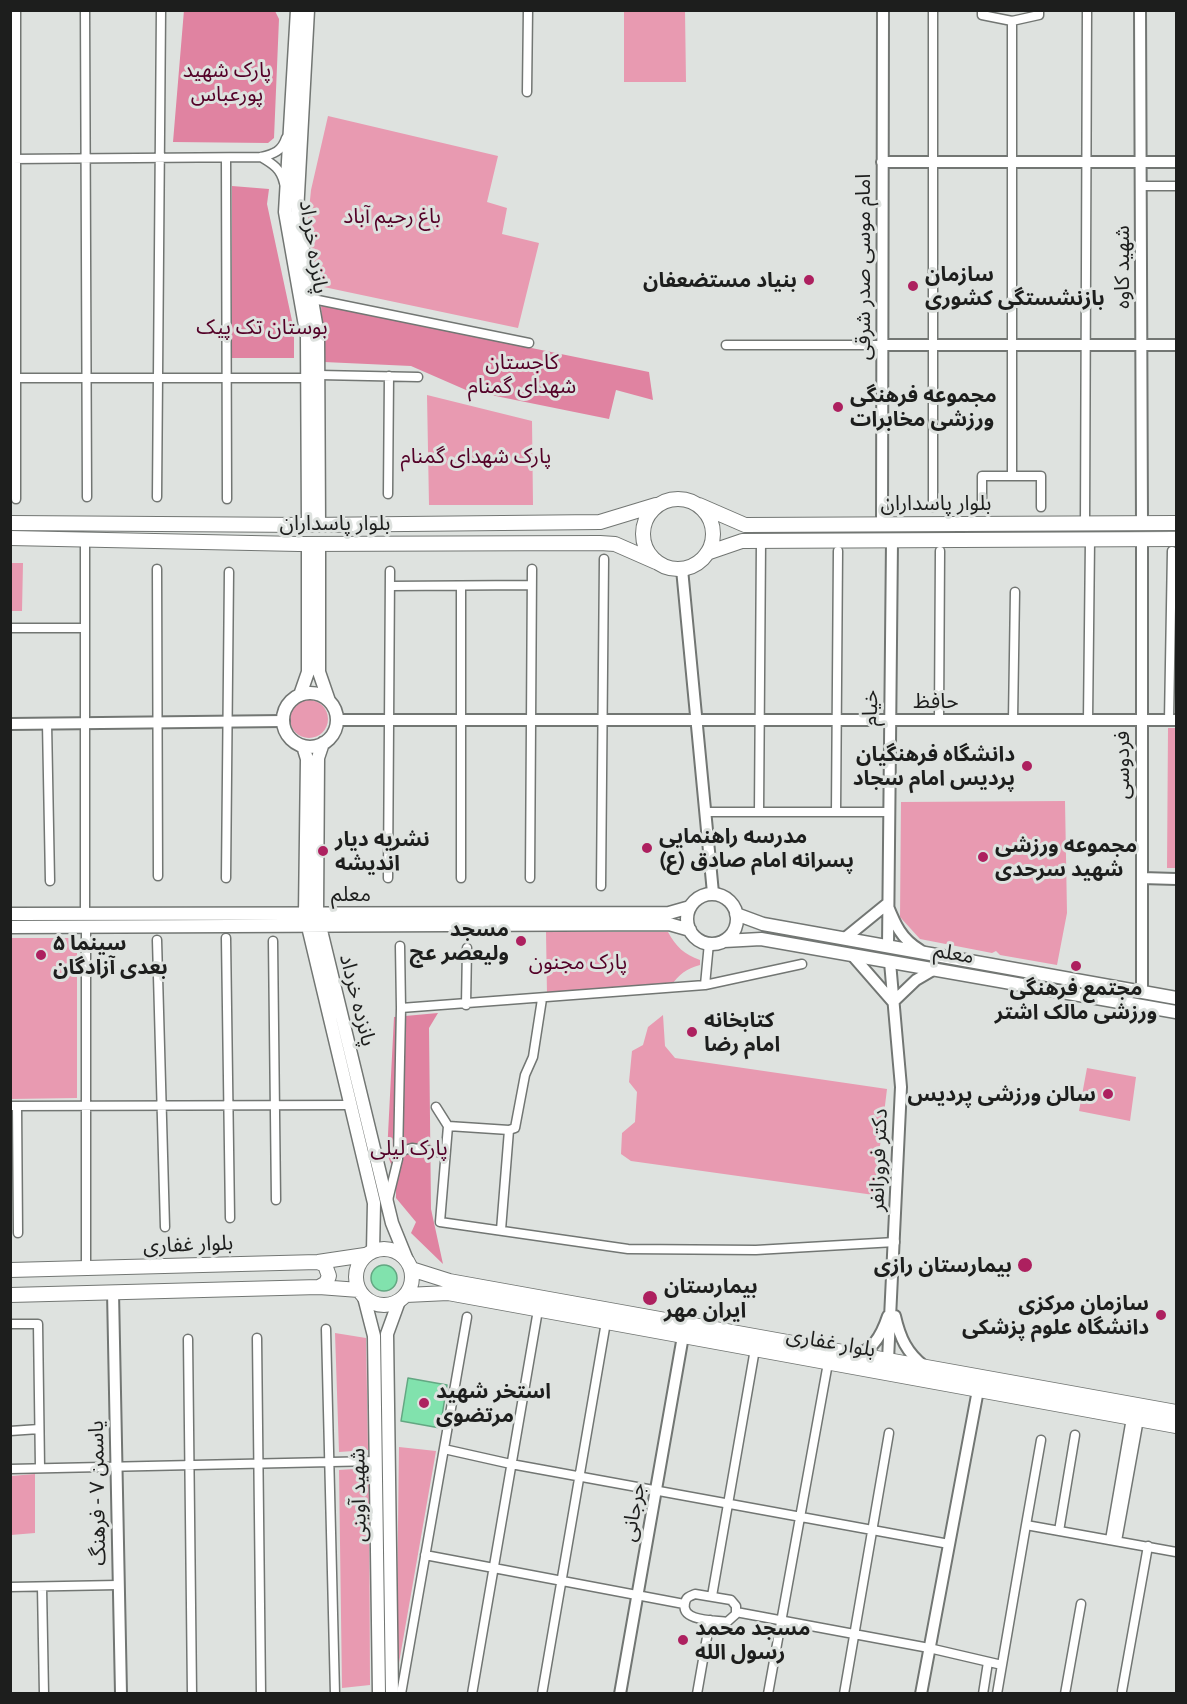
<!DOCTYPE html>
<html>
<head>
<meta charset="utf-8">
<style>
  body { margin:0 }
  #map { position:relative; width:1187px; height:1704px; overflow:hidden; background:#dee2df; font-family:Ubuntu,sans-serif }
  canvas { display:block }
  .frame { position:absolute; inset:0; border:12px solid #1d1e1d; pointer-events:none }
</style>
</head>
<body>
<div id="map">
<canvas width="1187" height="1704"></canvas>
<div class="frame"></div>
</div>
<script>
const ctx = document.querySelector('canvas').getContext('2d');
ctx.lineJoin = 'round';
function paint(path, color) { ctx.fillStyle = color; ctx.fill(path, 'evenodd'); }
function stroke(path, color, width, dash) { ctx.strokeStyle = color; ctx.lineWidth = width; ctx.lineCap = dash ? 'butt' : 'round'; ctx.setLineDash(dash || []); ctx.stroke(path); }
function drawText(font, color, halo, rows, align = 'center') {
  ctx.font = font + ' Ubuntu,"Noto Sans Arabic",sans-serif'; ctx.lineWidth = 6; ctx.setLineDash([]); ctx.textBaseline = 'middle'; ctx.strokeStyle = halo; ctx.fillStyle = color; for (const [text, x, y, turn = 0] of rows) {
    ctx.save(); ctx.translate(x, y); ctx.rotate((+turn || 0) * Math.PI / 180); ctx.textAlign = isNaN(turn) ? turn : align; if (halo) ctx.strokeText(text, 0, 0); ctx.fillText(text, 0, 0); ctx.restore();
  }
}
paint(new Path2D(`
  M624,11H685L686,82H624Z
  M328,116L498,156L487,202L507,208L502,234L539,243L518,328L319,286L307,230L311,190Z
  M427,395L532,421L533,505H429Z
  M11,563H23L22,611H11Z
  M290 719a19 19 0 1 1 38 0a19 19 0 1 1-38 0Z
  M1168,728H1176V868H1167Z
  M1065,801L1067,913L1057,965L1000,955L996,951L992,953L920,939L900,917L901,802Z
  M546,932H668C676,947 684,954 700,960V965C686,969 679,974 671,986L547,995Z
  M11,938H77V1098L11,1099Z
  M663,1015L665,1046L675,1058L887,1089L874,1195L631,1161L621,1154L622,1133L635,1122L637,1092L629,1082L632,1051L643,1045L648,1027Z
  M1087,1068L1136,1077L1130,1121L1079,1111Z
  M335,1333L366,1338L368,1450L339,1452Z
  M399,1447L436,1451L396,1680Z
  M369,1468L370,1685L342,1688L339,1470Z
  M35,1474V1533L11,1535V1476Z`), '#e89ab1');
paint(new Path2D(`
  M184,10L275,11L279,19L274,138L268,143L173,142Z
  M232,186L269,189L267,204L294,330V358H232Z
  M321,305L649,372L653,400L616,390L609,419L466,390L411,366L324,362Z
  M438,1013L429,1028L431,1209L443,1264L411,1233L416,1222L396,1198V1176L387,1154L394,1017Z`), '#e083a1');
const water = new Path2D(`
  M371 1278a13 13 0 1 1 26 0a13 13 0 1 1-26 0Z
  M408,1378L447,1385L440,1428L401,1421Z`);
paint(water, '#81e2ad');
stroke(water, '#63a782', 1.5);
const minor = new Path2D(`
  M85,10L87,497
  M982,10V15L1012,21L1039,15V10
  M527,92L528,10
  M261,157C273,164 281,169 284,183
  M226,158L227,499
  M11,159L261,157C274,154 282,151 286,138
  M1141,186H1176
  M313,299L529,343
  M726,345H882
  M319,375L418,377
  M12,378H308
  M1012,476V21
  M388,494L389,376
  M157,497L161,10
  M16,499V10
  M933,507V10
  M982,507V476H1041V507
  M1085,524L1087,10
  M85,540V914
  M157,569L158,876
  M390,586L531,585
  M461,586V878
  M10,628H84
  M939,720L940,551
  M1013,720L1015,592
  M1088,720L1090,540
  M1169,720L1172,551
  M47,723L50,881
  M705,812H889
  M759,812L761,541
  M836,812L838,551
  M226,878L229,572
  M388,878L390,571
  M530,878L532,569
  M601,886L604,559
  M86,927V1268
  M226,938L230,1218
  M157,940L165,1227
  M273,941L276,1200
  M400,946L401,1008
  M705,985L802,964
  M466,1005L467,948
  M10,1106L352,1105
  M17,1106L18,1233
  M436,1107L448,1126L440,1222L628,1249L756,1250L895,1242
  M448,1126L509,1130L515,1128L525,1075L533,1057L542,999
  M398,1152L412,1148L445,1153
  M388,1200L398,1159L401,1008L705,985L709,943
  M501,1230L509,1130
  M10,1324H38L40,1468
  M326,1329L335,1694
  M257,1338L261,1694
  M188,1339L192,1694
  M10,1431L39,1429
  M444,1449L511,1464L949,1544
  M10,1469L377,1461
  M1026,1525L1041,1440
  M1059,1531L1075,1435
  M1110,1540L1131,1418
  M1117,1541L1139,1419
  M425,1555L684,1604
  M10,1587L118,1585
  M42,1587L44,1694
  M695,1594L731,1600L736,1606V1614L727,1622C716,1620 680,1622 685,1603C686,1597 690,1596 695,1594Z
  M712,1596L755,1349
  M736,1612L929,1648L1002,1665
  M1122,1691L1148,1546
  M401,1694L467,1317
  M472,1694L538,1310
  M542,1694L606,1322
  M697,1694L710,1620
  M768,1694L828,1363
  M844,1694L889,1433
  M983,1694L988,1662
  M997,1694L1026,1525L1176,1552
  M1065,1694L1081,1604`);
const tertiary = new Path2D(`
  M1140,10L1142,523
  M882,162H1176
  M882,345H1176
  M882,524L883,10
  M1142,539V991
  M682,569L713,893
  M337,720H1176
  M10,724L284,721
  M1142,878L1176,879
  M844,939L887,904C895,924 901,939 920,950
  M888,946L892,541
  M852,955L893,1002L916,980L933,970
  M113,1292L121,1694
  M895,1316C900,1338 907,1353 924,1366
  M855,1353C873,1353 883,1331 888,1316
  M888,1360L901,1087L890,962
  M620,1694L683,1336
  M921,1694L978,1390`);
const secondary = new Path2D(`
  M297,10L285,212L307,337L308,525
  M308,10L297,213L318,335L319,525
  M319,544V672L329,701
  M283 720a27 27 0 1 1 54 0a27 27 0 1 1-54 0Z
  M300,695L308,672V544
  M323,743L318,758L317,914L392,1223L407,1260
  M303,746L307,759L305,914L374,1203L373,1251
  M687 919a25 25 0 1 1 50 0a25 25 0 1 1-50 0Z
  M10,914L669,913L690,907
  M736,914L763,924L1176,998
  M10,927L669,924L690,930
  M724,941L761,939L1176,1012
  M364,1297L374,1336L379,1694
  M392,1694L387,1334L399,1301`);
const primary = new Path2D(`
  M643 534a35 35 0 1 1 70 0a35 35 0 1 1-70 0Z
  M699,505L745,525L1176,523
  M10,523L308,525L600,522L656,505
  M10,538L299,544L600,543L615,544L656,562
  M707,553L742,541L1176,539
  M356 1277a28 28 0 1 1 56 0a28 28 0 1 1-56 0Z
  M318,1262L325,1265L329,1276L326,1283L319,1287
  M411,1269L449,1281L1176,1412
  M10,1270L318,1262L365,1255
  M10,1295L319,1287L359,1290
  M406,1295L448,1293L1176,1426`);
stroke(minor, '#727673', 11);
stroke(tertiary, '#727673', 14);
stroke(secondary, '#727673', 15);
stroke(primary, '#727673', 16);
stroke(minor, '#fff', 8);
stroke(tertiary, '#fff', 10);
stroke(secondary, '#fff', 12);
stroke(primary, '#fff', 14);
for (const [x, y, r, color] of [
  [809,280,6,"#ad205f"],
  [913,286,6,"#ad205f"],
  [838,407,6,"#ad205f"],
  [1027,766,6,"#ad205f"],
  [647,848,6,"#ad205f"],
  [323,851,6,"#ad205f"],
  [983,857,6,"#ad205f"],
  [521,941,6,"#ad205f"],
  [41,955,6,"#ad205f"],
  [1076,966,6,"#ad205f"],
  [692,1032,6,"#ad205f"],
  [1108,1094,6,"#ad205f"],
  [1025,1265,8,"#ad205f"],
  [650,1298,8,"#ad205f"],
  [1161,1315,6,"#ad205f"],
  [424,1403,6,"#ad205f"],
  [683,1640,6,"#ad205f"]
]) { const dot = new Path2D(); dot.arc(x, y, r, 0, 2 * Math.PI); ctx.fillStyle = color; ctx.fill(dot); stroke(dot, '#dee2df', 2); }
drawText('21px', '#530027', '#dee2df', [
  ["پارک شهید",227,70],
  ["پورعباس",227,94],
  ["باغ رحیم آباد",392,216],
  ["بوستان تک پیک",262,327],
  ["کاجستان",522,362],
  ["شهدای گمنام",522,386],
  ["پارک شهدای گمنام",476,456],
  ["پارک مجنون",578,962],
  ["پارک لیلی",409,1148]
]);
drawText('21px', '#1d1e1d', '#dee2df', [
  ["پانزده خرداد",314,247,81],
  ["امام موسی صدر شرقی",863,267,-90],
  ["شهید کاوه",1122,267,-90],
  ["بلوار پاسداران",936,503],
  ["بلوار پاسداران",335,523],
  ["حافظ",936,701],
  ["خیام",870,708,-89],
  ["فردوسی",1122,765,-90],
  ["معلم",351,894],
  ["معلم",954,953,10],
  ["پانزده خرداد",358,1000,76],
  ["دکتر فروزانفر",878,1160,-88],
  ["بلوار غفاری",188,1244,-2],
  ["بلوار غفاری",831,1342,10],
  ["یاسمن ۷ - فرهنگ",97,1493,-91],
  ["شهید آوینی",358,1495,-91],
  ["جرجانی",633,1512,-80]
]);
drawText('bold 21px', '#1d1e1d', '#dee2df', [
  ["سازمان",925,274],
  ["بازنشستگی کشوری",925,298],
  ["بنیاد مستضعفان",797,280,"right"],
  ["مجموعه فرهنگی",850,395],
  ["ورزشی مخابرات",850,419],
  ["دانشگاه فرهنگیان",1015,754,"right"],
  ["پردیس امام سجاد",1015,778,"right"],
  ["مدرسه راهنمایی",659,836],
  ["پسرانه امام صادق (ع)",659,860],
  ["نشریه دیار",335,839],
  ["اندیشه",335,863],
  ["مجموعه ورزشی",995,845],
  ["شهید سرحدی",995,869],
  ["مسجد",509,929,"right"],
  ["ولیعصر عج",509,953,"right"],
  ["سینما ۵",53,943],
  ["بعدی آزادگان",53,967],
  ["مجتمع فرهنگی",1076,988,"center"],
  ["ورزشی مالک اشتر",1076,1012,"center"],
  ["کتابخانه",704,1020],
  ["امام رضا",704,1044],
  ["سالن ورزشی پردیس",1096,1094,"right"],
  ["بیمارستان رازی",1012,1265,"right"],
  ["بیمارستان",664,1286],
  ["ایران مهر",664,1310],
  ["سازمان مرکزی",1149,1303,"right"],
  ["دانشگاه علوم پزشکی",1149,1327,"right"],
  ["استخر شهید",436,1391],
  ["مرتضوی",436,1415],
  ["مسجد محمد",695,1628],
  ["رسول الله",695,1652]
], 'left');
</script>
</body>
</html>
